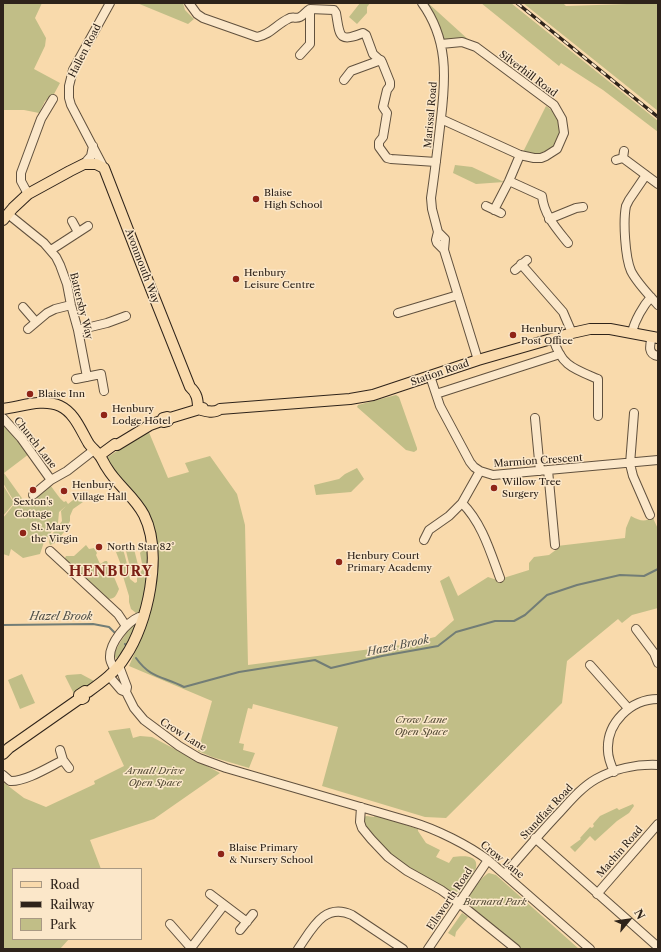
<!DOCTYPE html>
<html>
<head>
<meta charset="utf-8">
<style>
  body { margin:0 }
  #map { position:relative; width:661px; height:952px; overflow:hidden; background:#f9daac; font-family:"Libre Caslon Text",serif }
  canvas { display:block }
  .frame { position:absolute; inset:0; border:4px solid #2e231a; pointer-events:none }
  .legend { position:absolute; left:12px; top:868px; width:130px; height:72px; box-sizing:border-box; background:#fbe7c9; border:1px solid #a99983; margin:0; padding:5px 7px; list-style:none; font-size:12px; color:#2e231a }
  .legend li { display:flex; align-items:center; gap:8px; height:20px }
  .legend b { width:20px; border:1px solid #a99983 }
  .north { position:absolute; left:609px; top:900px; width:40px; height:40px; -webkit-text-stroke:3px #fbe7c9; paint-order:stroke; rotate:61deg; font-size:11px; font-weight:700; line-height:16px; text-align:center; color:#2e231a }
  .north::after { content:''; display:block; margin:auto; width:14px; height:18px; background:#2e231a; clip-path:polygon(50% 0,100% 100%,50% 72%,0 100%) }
</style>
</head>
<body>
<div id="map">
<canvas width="661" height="952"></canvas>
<div class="frame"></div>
<ul class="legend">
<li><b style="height:5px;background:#f9daac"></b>Road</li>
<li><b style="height:5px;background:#2e231a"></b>Railway</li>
<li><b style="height:11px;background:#c1be87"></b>Park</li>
</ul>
<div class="north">N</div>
</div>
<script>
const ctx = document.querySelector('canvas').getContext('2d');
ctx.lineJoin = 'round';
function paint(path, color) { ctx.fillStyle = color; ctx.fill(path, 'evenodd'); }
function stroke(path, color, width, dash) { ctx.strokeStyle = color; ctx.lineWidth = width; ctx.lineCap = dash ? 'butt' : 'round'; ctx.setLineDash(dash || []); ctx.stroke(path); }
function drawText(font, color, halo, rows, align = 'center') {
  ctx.font = font + ' "Libre Caslon Text",serif'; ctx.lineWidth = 3; ctx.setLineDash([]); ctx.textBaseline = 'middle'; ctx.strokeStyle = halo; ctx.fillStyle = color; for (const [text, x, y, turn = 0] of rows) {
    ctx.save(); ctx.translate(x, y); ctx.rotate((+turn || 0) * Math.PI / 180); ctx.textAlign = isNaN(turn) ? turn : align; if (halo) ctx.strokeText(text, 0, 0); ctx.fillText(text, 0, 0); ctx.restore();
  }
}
paint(new Path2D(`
  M3,3H42L35,18L46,38L45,46L34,69L60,83L54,94L45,101L39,113L24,110H3Z
  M137,3H183L185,10L194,19L188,24Z
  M360,3H370L367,7V13L357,24L349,17Z
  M425,3H428L471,42L443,40Z
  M481,3H511L658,121V132L603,90L561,63L559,66Z
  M523,3H563L566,6L658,3V111Z
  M546,106C576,125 554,165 523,152Z
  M455,165L472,167L504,182L476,184L453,173Z
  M396,395L399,397L417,448V450L414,452L406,450L357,407L358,405Z
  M3,425L15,436L29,454L4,473L24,501L42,492L50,485C55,491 59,498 64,502L66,501L68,504L77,497L83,502L73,509L70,516V521L64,532L55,543L50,545L49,542L50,537L62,521L61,511L66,506L59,512L58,523L44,542L40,554L23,558L11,549L9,556L3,554V518L15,503L3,483Z
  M148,430L168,478L189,472L185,463L210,456L237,494L245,525L248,665L402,645L435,637L454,620L440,581L449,576L458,596L488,577L497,580L529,570V563L534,557L549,555L557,549V546L625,538L626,528L631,516C640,521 644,522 653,518L658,529V608L632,615L622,623L618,619L567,661L562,703L446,818L425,817L322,786L338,727L253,704L252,709L248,708L239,743L244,744L243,750L255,753L249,768L212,757L198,751L212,701L129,666L142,636L150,606L149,516L138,497L116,474L105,459Z
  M357,468L364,479L351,492L316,495L314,485L339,479L345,474Z
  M3,485L14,503L3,516Z
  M86,545L89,549L94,548L97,553L96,555L100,564L105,561H107L110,569L108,571L114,577L119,589C116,596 115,599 107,599L66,562L65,558L66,556H74Z
  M134,549L139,569L131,571L126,551Z
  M143,549L149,550C149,571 146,592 140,612L136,613L131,609L129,602V596L122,573L121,565L116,552L123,550C125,554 130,576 130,579L135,583L137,582V576L143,569L140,553Z
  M136,622L128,646L126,644L124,645L127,648L116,659L114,654C120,642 126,632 136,622Z
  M22,674L35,703L20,709L8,680Z
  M81,674L94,681L75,696L65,676L67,675Z
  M130,728L133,738L140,736L152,737L220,773L154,819L90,840L101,869H13V939H69L60,949H3V782L24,798L46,807L95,784L94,781L124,766L108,731Z
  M633,804L634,806L629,813L617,821L595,841L590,836L575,852L570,847L581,839L580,838L590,827L592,828L594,826L593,824L600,816L617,808L619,810Z
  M375,815L418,829V831L426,843L440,850L436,857L449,863L453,857C462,856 479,854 476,868C471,877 463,896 453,895L394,859L365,829L363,817L367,816L374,817Z
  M489,873L496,875L579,949H518L469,907C469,906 468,902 468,901C469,893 483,875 489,873Z
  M462,913L468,917L456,932L455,937L448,933Z`), '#c1be87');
stroke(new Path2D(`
  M3,625L93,624L109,627L116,634
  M125,644L126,646
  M136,658C151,679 163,676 184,687L239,672L315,660L331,668L382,656L438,646L456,632L495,621H514L525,615L547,595L577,585L620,575L644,576L658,569`), '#727d76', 2);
const minor = new Path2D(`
  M189,3L197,14L203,18L257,37C270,35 277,24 288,19C292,16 296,19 300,17C304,15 306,11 310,9L334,10L336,13C340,36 338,43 363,33L366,35L373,54L382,62L390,82V86L387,90L383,107L387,113L383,137L379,142V147L387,158L391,159L436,162
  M422,3C448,39 446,77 441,118C438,145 435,171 431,198L432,209L438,232L436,240L437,243L444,250
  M441,44L462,42L476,47L554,105L562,119L564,133L557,149L546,156L541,158H534L520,155L441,119
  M300,55L310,44V9
  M344,80L351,71L381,60
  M623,158L658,184
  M616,160L623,158L624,151
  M84,164L91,156L93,146
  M104,168L71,105L69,98V86L73,70L110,3
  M646,175L629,200L626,206C623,221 625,257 631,271C637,283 649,295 658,305
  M509,181L542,196C544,215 556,228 568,243
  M28,194L21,181V173L41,119L53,99
  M486,206L501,213
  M494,210L509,181L520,155
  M8,214L44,243L56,257L60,265L67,284L71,305L78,330L87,377
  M549,219L576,208L583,207
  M72,221L78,232
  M438,232L445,239L444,250L478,360
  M51,250L88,226
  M521,264L563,312L572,333
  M515,270L527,260
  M23,307L36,322
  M398,313L458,295
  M28,329L47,313L55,309L71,305
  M78,330L107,323L126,316
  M632,332C635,320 643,306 651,297
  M652,336C650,345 647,354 658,356
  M553,338C561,366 574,369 598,379V416
  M430,376L440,406L470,462L474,467L480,471L493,475L658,460
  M76,379L101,374L104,391
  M436,394L560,354
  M634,413L630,464L633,476L650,515
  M3,418L21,438L51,480
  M535,418L540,471
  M548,470L555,545
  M33,495L51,480L67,471L94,450
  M462,503C482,523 490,551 500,578
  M424,540L429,530L449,516L462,503L480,471
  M50,551L118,614L126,626
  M636,629L654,653L658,663
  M590,665L628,708
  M119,666L127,687L126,692L134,708L144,720L179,746L199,758L226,768L412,822C436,829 468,845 488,860L590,949
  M115,670C113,666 110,662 110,658C109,643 127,622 139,617L142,618
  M109,676L121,690L126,692
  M60,750L63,760L69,768
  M614,772C611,765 608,758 608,751C606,723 631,699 658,699
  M3,775L10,781C25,782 49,767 63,760
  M361,807L360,822L362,828L371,839L388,857L407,871L441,890L459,903L516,949
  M535,838L658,947
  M505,874C523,853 541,832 560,812C571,800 582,787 596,779C614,769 637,764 658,765
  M210,894L247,922
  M597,894L658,824
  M170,924L192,949
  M240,930L253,914
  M191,948L224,905
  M298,949C312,929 324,902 352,915L403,949
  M428,949L488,860`);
const major = new Path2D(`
  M3,220L13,208L28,194L70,171L84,164H96L104,168L151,289L190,387C197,393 198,400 198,409
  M3,409C21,407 42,398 60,406C75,413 81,431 89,444C92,448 96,451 99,455C102,458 104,464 107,468C117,485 135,497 144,515C163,553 148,624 125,657C116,672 102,682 88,692L85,691L79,695V699
  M198,409C205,411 214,414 220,409L350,399L373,395L478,360L572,333L590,329H610L658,338
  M163,418L167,417L170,418L203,408
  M100,455L115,444L117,445L150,425L161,421L164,422L168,421L170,418
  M3,754L9,748L79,699H82L84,698`);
stroke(minor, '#61513e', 10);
stroke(major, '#2e231a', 12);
stroke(minor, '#fbe7c9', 8);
stroke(major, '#f9daac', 10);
const rail = new Path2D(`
  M517,3L658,117`);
stroke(rail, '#2e231a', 3.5);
stroke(rail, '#fbe7c9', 2, [6]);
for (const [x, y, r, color] of [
  [256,199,4,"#8f2418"],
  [236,279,4,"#8f2418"],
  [513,335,4,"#8f2418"],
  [30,394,4,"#8f2418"],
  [104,415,4,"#8f2418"],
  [494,488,4,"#8f2418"],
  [33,490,4,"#8f2418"],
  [64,491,4,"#8f2418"],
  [23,533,4,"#8f2418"],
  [99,547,4,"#8f2418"],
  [339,562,4,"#8f2418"],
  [221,854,4,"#8f2418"]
]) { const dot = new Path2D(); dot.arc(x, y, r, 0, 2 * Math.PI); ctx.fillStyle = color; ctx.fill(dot); stroke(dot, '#fbe7c9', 1.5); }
drawText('10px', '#2e231a', '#fbe7c9', [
  ["Hallen Road",85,51,-63],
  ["Silverhill Road",528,74,37],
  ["Marissal Road",431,115,-85],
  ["Avonmouth Way",142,266,69],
  ["Battersby Way",81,306,76],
  ["Station Road",440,373,-19],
  ["Church Lane",35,443,52],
  ["Marmion Crescent",538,461,-4],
  ["Crow Lane",183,735,32],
  ["Standfast Road",547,812,-47],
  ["Machin Road",620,852,-49],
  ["Crow Lane",502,860,39],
  ["Ellsworth Road",450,899,-56]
]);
drawText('10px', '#2e231a', '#fbe7c9', [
  ["Blaise",264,193],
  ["High School",264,205],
  ["Henbury",244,273],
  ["Leisure Centre",244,285],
  ["Henbury",521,329],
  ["Post Office",521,341],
  ["Blaise Inn",38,394],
  ["Henbury",112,409],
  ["Lodge Hotel",112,421],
  ["Willow Tree",502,482],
  ["Surgery",502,494],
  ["Henbury",72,485],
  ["Village Hall",72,497],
  ["Sexton's",33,502,"center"],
  ["Cottage",33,514,"center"],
  ["St. Mary",31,527],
  ["the Virgin",31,539],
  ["North Star 82°",107,547],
  ["Henbury Court",347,556],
  ["Primary Academy",347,568],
  ["Blaise Primary",229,848],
  ["& Nursery School",229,860]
], 'left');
drawText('italic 10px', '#534a35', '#fbe7c9', [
  ["Crow Lane",421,720],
  ["Open Space",421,732],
  ["Arnall Drive",155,771],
  ["Open Space",155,783],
  ["Barnard Park",495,902]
]);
drawText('italic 11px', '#505048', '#fbe7c9', [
  ["Hazel Brook",61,617],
  ["Hazel Brook",398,646,-12]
]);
ctx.letterSpacing = '1px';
drawText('bold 14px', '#7a1f14', '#fbe7c9', [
  ["HENBURY",111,572]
]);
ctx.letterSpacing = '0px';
</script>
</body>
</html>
